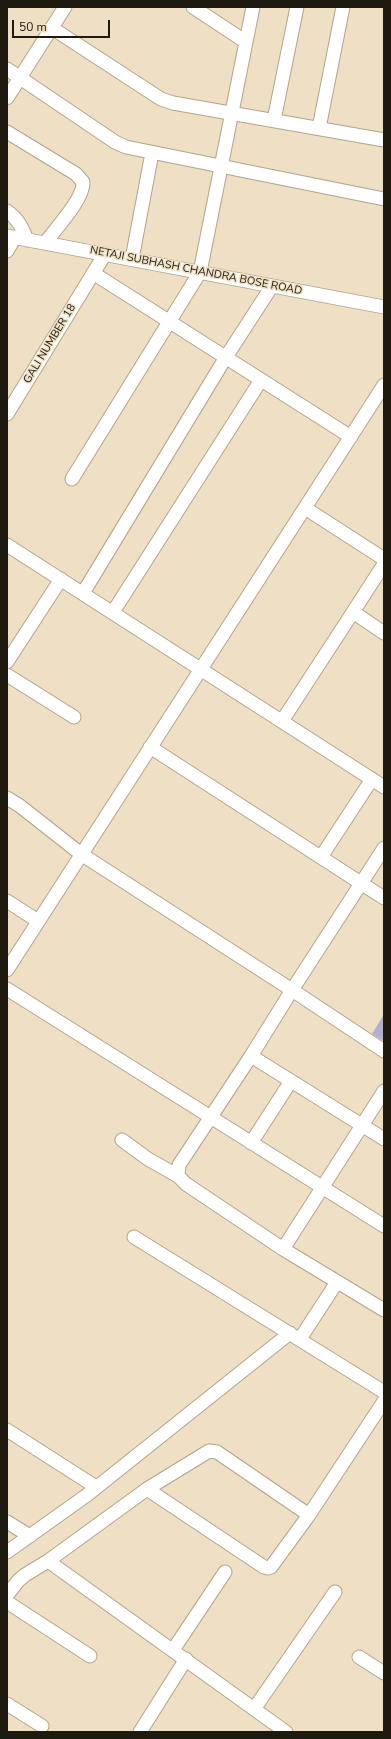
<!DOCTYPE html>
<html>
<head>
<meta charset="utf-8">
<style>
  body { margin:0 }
  #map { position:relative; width:391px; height:1739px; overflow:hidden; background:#efe0c5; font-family:"Nunito Sans",sans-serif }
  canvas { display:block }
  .frame { position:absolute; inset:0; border:8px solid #1f1a10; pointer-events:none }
  .scale { position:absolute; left:12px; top:20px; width:98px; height:18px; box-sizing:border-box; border:2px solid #1f1a10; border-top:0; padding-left:5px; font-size:12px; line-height:14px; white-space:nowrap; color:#1f1a10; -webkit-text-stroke:3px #efe0c5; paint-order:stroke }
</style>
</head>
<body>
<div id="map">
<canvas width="391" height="1739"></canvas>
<div class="frame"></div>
<div class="scale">50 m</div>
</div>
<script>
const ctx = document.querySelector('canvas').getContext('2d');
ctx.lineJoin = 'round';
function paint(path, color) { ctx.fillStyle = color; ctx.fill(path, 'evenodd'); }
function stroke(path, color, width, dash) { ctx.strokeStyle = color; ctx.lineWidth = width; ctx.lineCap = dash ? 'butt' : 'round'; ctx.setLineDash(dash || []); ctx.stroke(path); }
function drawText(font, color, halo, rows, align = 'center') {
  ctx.font = font + ' "Nunito Sans",sans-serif'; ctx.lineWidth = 3; ctx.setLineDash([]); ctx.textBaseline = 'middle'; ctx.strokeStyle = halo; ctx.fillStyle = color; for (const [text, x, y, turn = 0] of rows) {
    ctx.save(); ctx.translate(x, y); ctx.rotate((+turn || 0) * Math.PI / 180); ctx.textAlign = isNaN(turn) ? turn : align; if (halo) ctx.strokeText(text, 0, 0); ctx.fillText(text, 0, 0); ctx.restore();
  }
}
paint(new Path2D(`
  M384,1014V1041L372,1034Z`), '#b0b1cd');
const minor = new Path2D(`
  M52,28L161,99L173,103L384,140
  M246,42L253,7
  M7,69L115,142L126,147L384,199
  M7,98L65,7
  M274,120L297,7
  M319,128L343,7
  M7,132L76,174L83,182C84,199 56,228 45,243
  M7,211C18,219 22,227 27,240
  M7,236L384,307
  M7,251L15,237
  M132,259L152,153
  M93,273L351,437
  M7,414L105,254
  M72,479L200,272L246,42L193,7
  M305,508L384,559
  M7,545L384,787
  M83,593L226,357L272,286
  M113,612L261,380
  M353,612L384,564
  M7,662L61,579
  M7,675L74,717
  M282,721L353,612L384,633
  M150,747L384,898
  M7,798L20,806L81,854L292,990L384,1051
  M384,848L292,990L251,1056L179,1165L178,1176L186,1184L283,1249L384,1310
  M321,857L372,779
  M7,901L38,921
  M7,970L384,385
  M7,989L384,1226
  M251,1056L384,1139
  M122,1140L148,1159L178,1176
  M251,1143L291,1081
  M134,1237L384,1392
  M283,1249L384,1091
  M300,1339L337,1282
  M7,1430L96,1487
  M147,1489L264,1567L268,1568L271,1567L309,1515L384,1401
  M7,1522L30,1536
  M7,1552L87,1495L290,1333
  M48,1561L286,1732
  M7,1595L18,1581L25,1575L48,1561L147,1489L209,1451L217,1452L309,1515
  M7,1602L90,1656
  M173,1650L225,1572
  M359,1657L384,1673
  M7,1704L42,1726
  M254,1709L335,1592
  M140,1732L186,1659`);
stroke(minor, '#b2a48a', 15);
stroke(minor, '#fff', 13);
drawText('11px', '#1f1a10', '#efe0c5', [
  ["NETAJI SUBHASH CHANDRA BOSE ROAD",196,271,11],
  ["GALI NUMBER 18",50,344,-59]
]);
</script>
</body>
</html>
